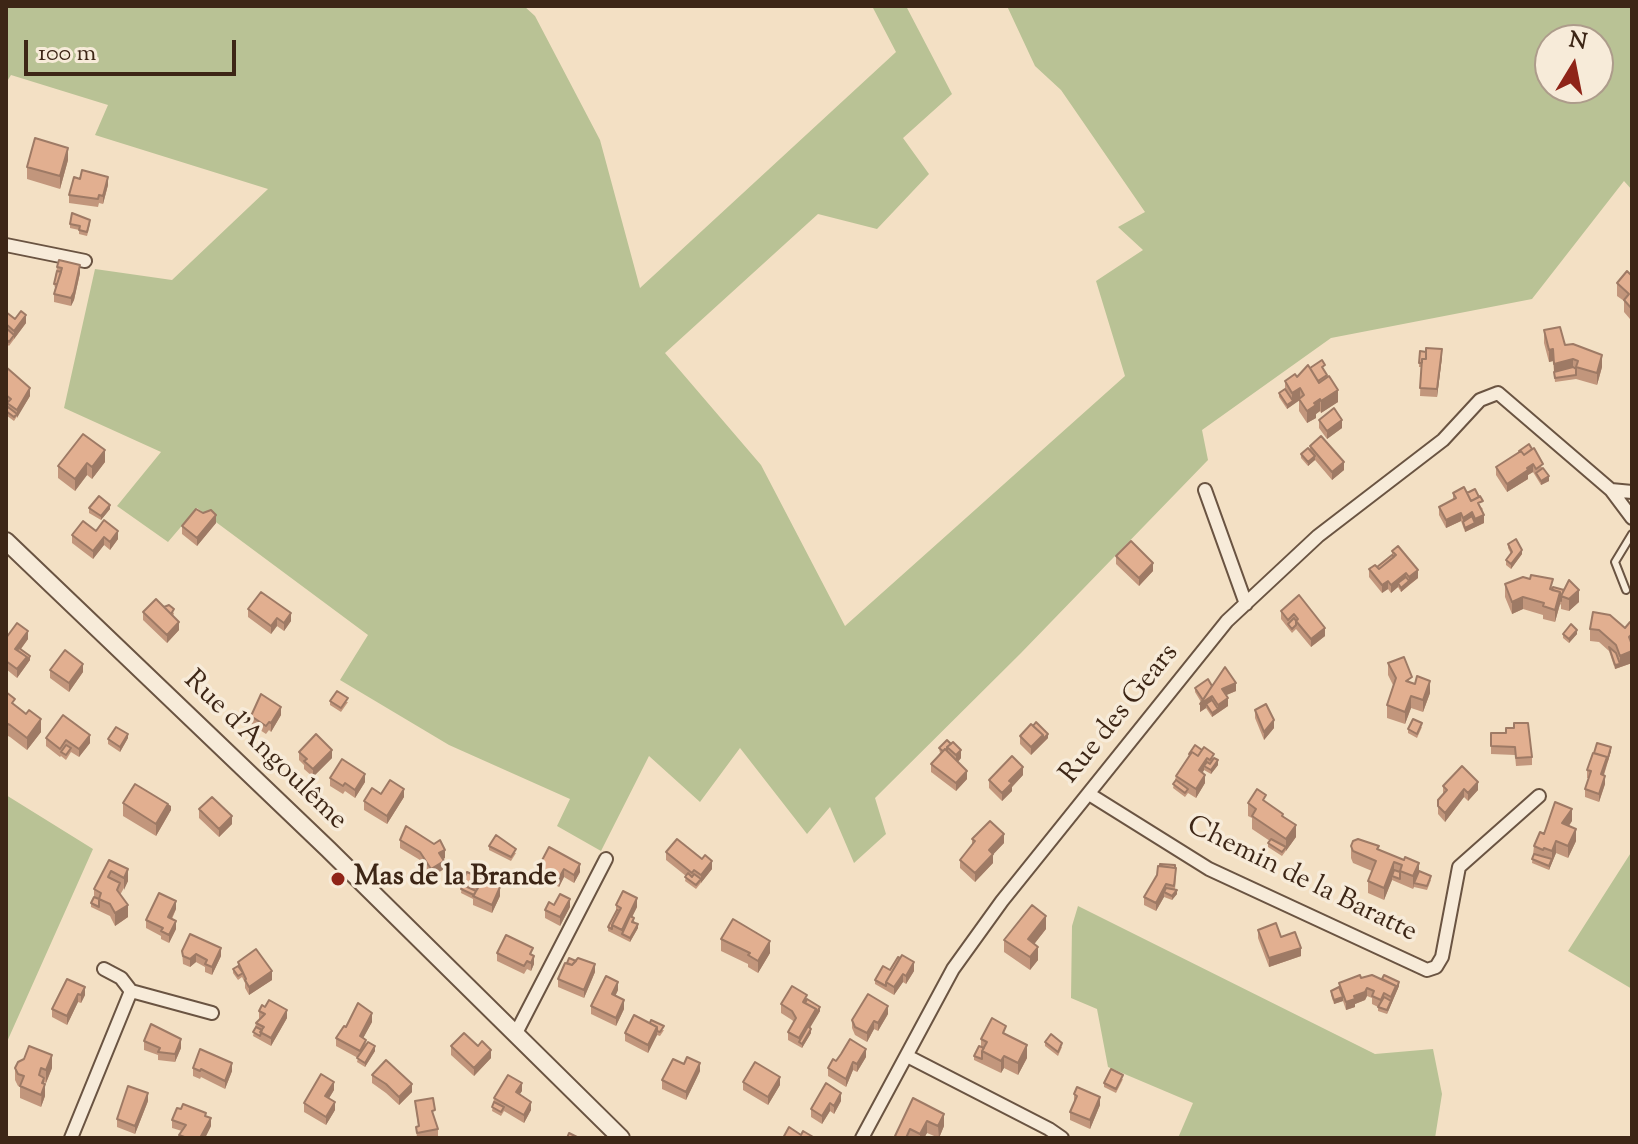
<!DOCTYPE html>
<html>
<head>
<meta charset="utf-8">
<style>
  body { margin:0 }
  #map { position:relative; width:1638px; height:1144px; overflow:hidden; background:#f3e0c4; font-family:"Sorts Mill Goudy",serif }
  canvas { display:block }
  .frame { position:absolute; inset:0; border:8px solid #3d2616; pointer-events:none }
  .north { position:absolute; left:1534px; top:24px; width:80px; height:80px; box-sizing:border-box; background:#f7ebd9; border:2px solid #ad9c8b; border-radius:50%; rotate:10deg; font-size:22px; font-weight:700; line-height:32px; text-align:center; color:#3d2616 }
  .north::after { content:''; display:block; margin:auto; width:28px; height:36px; background:#8f2418; clip-path:polygon(50% 0,100% 100%,50% 72%,0 100%) }
  .scale { position:absolute; left:24px; top:40px; width:212px; height:36px; box-sizing:border-box; border:4px solid #3d2616; border-top:0; padding-left:10px; font-size:24px; line-height:28px; white-space:nowrap; color:#3d2616; -webkit-text-stroke:6px #f7ebd9; paint-order:stroke }
</style>
</head>
<body>
<div id="map">
<canvas width="1638" height="1144"></canvas>
<div class="frame"></div>
<div class="north">N</div>
<div class="scale">100 m</div>
</div>
<script>
const ctx = document.querySelector('canvas').getContext('2d');
ctx.lineJoin = 'round';
function paint(path, color) { ctx.fillStyle = color; ctx.fill(path, 'evenodd'); }
function stroke(path, color, width, dash) { ctx.strokeStyle = color; ctx.lineWidth = width; ctx.lineCap = dash ? 'butt' : 'round'; ctx.setLineDash(dash || []); ctx.stroke(path); }
function drawText(font, color, halo, rows, align = 'center') {
  ctx.font = font + ' "Sorts Mill Goudy",serif'; ctx.lineWidth = 7; ctx.setLineDash([]); ctx.textBaseline = 'middle'; ctx.strokeStyle = halo; ctx.fillStyle = color; for (const [text, x, y, turn = 0] of rows) {
    ctx.save(); ctx.translate(x, y); ctx.rotate((+turn || 0) * Math.PI / 180); ctx.textAlign = isNaN(turn) ? turn : align; if (halo) ctx.strokeText(text, 0, 0); ctx.fillText(text, 0, 0); ctx.restore();
  }
}
paint(new Path2D(`
  M6,6H524L535,16L600,140L640,288L896,52L872,6H906L952,94L903,138L929,174L877,229L818,214L665,353L761,465L845,626L1125,376L1096,281L1143,250L1118,227L1145,212L1061,90L1035,66L1007,6H1632V190L1624,181L1532,299L1331,338L1202,430L1208,460L1020,654L875,798L886,834L854,863L830,807L807,834L740,748L700,802L649,756L601,851L557,826L570,799L449,745L340,680L368,635L197,508L168,542L117,506L161,452L64,408L95,269L172,280L268,189L95,135L108,105L11,75L6,83ZM1550,40H1598V88H1550Z
  M6,795L93,849L6,1044Z
  M1632,851V989L1568,951Z
  M1078,906L1375,1054L1433,1049L1442,1094L1435,1138H1178L1193,1103L1108,1067L1097,1009L1071,998L1072,926Z`), '#b9c295');
const service = new Path2D(`
  M1626,590L1615,562L1632,534`);
const minor = new Path2D(`
  M6,245L85,261
  M1205,490L1246,604
  M1611,490L1632,492
  M1089,794L1209,869L1427,970L1436,967L1442,957L1459,867L1539,796
  M131,991L212,1013
  M515,1035L606,859
  M907,1056L1049,1129L1062,1138
  M71,1138L131,991L121,978L104,969
  M862,1138L953,969L1002,901L1227,621L1318,536L1443,440L1480,400L1498,393L1611,490L1632,518`);
const tertiary = new Path2D(`
  M6,541L328,849L621,1138`);
stroke(service, '#6a5442', 10);
stroke(minor, '#6a5442', 16);
stroke(tertiary, '#6a5442', 20);
stroke(service, '#f7ebd9', 6);
stroke(minor, '#f7ebd9', 12);
stroke(tertiary, '#f7ebd9', 16);
paint(new Path2D(`
  M68,160L60,189L27,179V167Z
  M108,185L103,204L99,203L98,207L69,203V195Z
  M70,224H90L87,236L79,234V230L70,228Z
  M57,267L80,273L74,300L71,306L54,302V294L55,288L54,284Z
  M1632,276V335L1630,332V319L1624,312V301L1617,296V283Z
  M6,312L15,319L26,323L9,346L6,343Z
  M1544,330L1565,345L1602,367L1597,385L1576,379L1555,382L1553,361L1549,362L1544,343Z
  M1420,351L1426,352L1442,357L1437,397L1420,396L1421,367H1419Z
  M6,367L30,396L14,421L6,415V409L7,407L6,403Z
  M1310,368L1325,372L1338,402L1321,413L1320,411L1316,414V418L1307,423L1299,411V400L1287,409L1279,397V393L1285,389V381L1297,377Z
  M1319,420L1342,428L1327,439L1319,428Z
  M1310,446L1344,470L1332,480L1315,460L1308,466L1301,458V454L1310,450Z
  M1519,451L1543,468L1549,481L1541,485L1533,472L1528,475V479L1507,492L1496,475V467L1519,453Z
  M105,462L92,479L87,475L75,491L58,478V466Z
  M1453,493H1467L1483,509L1482,510L1484,523L1465,532L1461,521L1446,528L1439,515V507L1453,500Z
  M89,508L110,509L101,520L89,513Z
  M216,523L197,546L182,534V526Z
  M96,531L118,539L110,550L104,545L93,559L72,543V535Z
  M1508,544L1522,554L1511,569L1506,565V560L1511,554L1508,548Z
  M1392,551L1418,578L1401,592L1398,587L1391,593L1388,589L1382,593L1369,577V569L1377,567L1392,555Z
  M1116,556L1153,571L1139,586L1116,564Z
  M1505,584L1553,587L1579,602L1569,611L1561,609V605L1560,604L1555,622L1543,619V615L1523,609L1512,614L1505,597Z
  M1299,595L1325,636L1311,647L1296,629L1292,633L1281,619V611Z
  M164,607L174,613L173,616L179,630L167,643L143,620V612Z
  M248,609L291,621L284,631L277,626L271,634L248,617Z
  M1632,624V663L1615,669L1609,651L1599,642L1590,641V629L1625,628Z
  M1563,634H1577L1569,643L1563,638Z
  M6,638L28,639L21,649L30,660L17,678L6,669Z
  M1388,663L1412,683L1430,693L1423,712L1411,708L1405,724L1387,718V705L1393,685L1388,675Z
  M50,670L83,672L69,692L50,678Z
  M1212,686L1236,691L1226,695L1228,706L1212,717L1206,708L1200,712L1201,702L1195,692V688Z
  M6,692L15,706L41,732L27,750L10,737L6,735Z
  M330,701L348,702L341,712L330,705Z
  M1255,710L1274,728L1264,740L1255,718Z
  M281,715L271,732L269,730L266,734L251,724V716Z
  M1422,727L1417,738L1408,733V729Z
  M1491,732L1532,757V765L1516,766L1515,755L1491,754Z
  M1020,736L1048,738L1031,755L1020,744Z
  M46,738L90,743L79,757L71,752L66,760L61,756L60,757L46,746Z
  M128,738L120,752L108,744V739Z
  M947,740L961,758L958,762L967,779L956,791L931,772V764L940,753L939,748Z
  M1611,751L1604,775L1605,784L1599,802L1585,797V789L1589,778H1587V770Z
  M299,752L332,758L313,777L304,769V765L299,760Z
  M1189,754L1214,758L1218,765L1211,774L1204,770L1202,773L1205,783L1196,798L1188,793L1185,797L1173,788L1176,776L1189,757Z
  M1023,775L1012,787V791L1002,801L989,788V780Z
  M330,778L365,782L355,798L345,791L343,794L330,786Z
  M1443,786L1478,790L1468,801L1464,797L1445,822L1438,814V800L1443,794Z
  M381,794L404,797L387,824L364,810V801Z
  M1266,802L1283,816L1296,837L1282,856L1268,847V843L1270,841L1252,829V818L1248,816V803Z
  M123,803L171,810L156,836L123,816Z
  M199,809L232,824L219,837L199,818Z
  M1572,821L1569,826L1576,841L1568,858L1556,853L1549,870L1532,863L1534,846L1544,834Z
  M972,839L1004,843L993,854V863L975,882L960,868V860L972,845Z
  M400,840L434,844L445,858L443,859L444,869L431,877L420,860L400,848Z
  M489,846L516,853L511,861L489,850Z
  M1351,846L1379,850L1419,871L1431,880L1427,890L1414,887L1413,889L1392,880L1384,900L1368,893V881L1372,871L1353,863L1351,858Z
  M666,852L712,869L696,889L685,881L686,876L666,860Z
  M109,860L128,881L120,895L128,917L115,926L110,916L91,907V903L94,897V889Z
  M580,864V872L574,883L564,877L559,887L538,876V868Z
  M1176,876L1175,890L1177,894L1172,900L1164,897L1156,911L1144,905V897Z
  M463,881L500,896L492,913L473,905V899L461,893Z
  M554,905L570,907L560,926L545,918V910Z
  M616,905L637,907L632,917L638,928L630,942L608,931V927L616,911Z
  M176,909L172,919L176,929L169,943L161,939V936L146,928V920Z
  M1046,929L1034,944L1038,960L1030,970L1004,952V940Z
  M1258,930L1281,937L1301,956L1269,967L1258,938Z
  M721,939L770,953L758,973L748,967V964L721,951Z
  M182,951L221,956L212,975L205,972V967L196,962L190,967L183,964Z
  M497,953L533,955L534,964L531,971L527,969L524,974L497,961Z
  M576,961L595,972L584,998L558,987V979L567,963Z
  M238,962L272,980L249,995L245,988V983L242,977L238,980L233,973V969L238,966Z
  M890,970L914,971L906,984L903,982L894,995L875,984V980Z
  M1361,978L1399,986L1387,1014L1378,1011V1007L1372,1004V998L1367,996L1365,1000L1355,1004V1007L1346,1010L1343,1001L1334,1004L1331,995V991L1339,987V983Z
  M67,979L85,995L81,1003L78,1002L67,1025L52,1017V1009Z
  M618,990L615,996L624,1009L616,1026L591,1014V1006Z
  M807,999L820,1011L809,1028L811,1033L802,1048L788,1040V1032L794,1022L792,1020L781,1013V1004Z
  M259,1011L287,1018L271,1046L253,1036L256,1023L260,1019H259Z
  M888,1014L878,1031L874,1029L867,1042L855,1035L852,1028V1020Z
  M372,1022L363,1038L366,1044L375,1051L365,1067L357,1062L358,1058L336,1046V1038L346,1027Z
  M664,1030L660,1036L657,1035L648,1053L625,1041V1033Z
  M1006,1035L1027,1058L1018,1075L1004,1068L1001,1073L974,1060V1056L981,1047V1039Z
  M144,1041L181,1048L175,1062L158,1060V1055L144,1050Z
  M1045,1042L1062,1047L1058,1056L1045,1046Z
  M451,1046L491,1058L474,1076L451,1055Z
  M866,1057L857,1072L853,1070L846,1087L828,1076V1068L836,1061Z
  M15,1068H52L46,1083L44,1082L45,1096L41,1107L20,1098V1087L18,1086L15,1080Z
  M193,1068L232,1071L225,1089L201,1077L200,1079L193,1076Z
  M700,1071L686,1100L662,1089V1080Z
  M372,1075L412,1092L399,1105L386,1093L372,1083Z
  M1123,1079L1116,1093L1104,1087V1083Z
  M743,1082L780,1085L768,1105L743,1090Z
  M334,1090L329,1098L335,1110L326,1125L304,1112V1103Z
  M522,1091L519,1094L531,1110L524,1123L504,1111L501,1116L492,1111L494,1098Z
  M1074,1094L1100,1105L1090,1129L1070,1120V1112L1074,1103Z
  M913,1098L944,1126L939,1138L927,1133L924,1138H895Z
  M148,1101L135,1134L117,1127V1119Z
  M415,1101L435,1119L438,1129V1137L417,1138L416,1127L418,1126Z
  M841,1101L834,1114L830,1111L822,1124L811,1117V1109Z
  M206,1116L211,1126L205,1138H179V1135L182,1131L172,1128V1120Z`), '#c2967c');
paint(new Path2D(`
  M68,148V160L60,189V176Z
  M108,177V185L103,204V196Z
  M80,265V273L74,300L71,306V298Z
  M26,315V323L14,339V331Z
  M1442,349V357L1437,397V389Z
  M1553,349V361L1549,362V350Z
  M1602,355V367L1597,385V373Z
  M1573,359V371L1554,372V376V364Z
  M30,388V396L17,418V410Z
  M1300,388V400L1287,409V405L1292,401V393Z
  M1338,390V402L1321,413V401Z
  M1320,399V411L1316,414V418L1307,423V411L1314,403Z
  M1342,420V428L1327,439V431Z
  M105,450V462L92,479V467Z
  M1315,456V460L1308,466V462Z
  M1344,462V470L1332,480V472Z
  M87,463V475L75,491V479Z
  M1533,464V472L1528,475V479L1507,492V484Z
  M1549,476V481L1541,485V481Z
  M110,505V509L101,520V516Z
  M1472,512V520L1463,522V526V518Z
  M1461,513V521L1446,528V520Z
  M216,515V523L197,546V538Z
  M1484,515V523L1465,532V528L1475,523V519Z
  M118,531V539L110,550V542Z
  M104,537V545L93,559V551Z
  M1522,550V554L1511,569V564Z
  M1153,563V571L1139,586V578Z
  M1418,570V578L1409,585V577Z
  M1406,573V581L1398,583V587L1391,593V585Z
  M1388,581V589L1382,593V585Z
  M1409,581V585L1401,592V588Z
  M1579,590V602L1569,611V599Z
  M1560,592V604L1555,622V610Z
  M1523,597V609L1512,614V602Z
  M291,613V621L284,631V623Z
  M277,618V626L271,634V626Z
  M179,622V630L167,643V635Z
  M1325,628V636L1311,647V639Z
  M1577,630V634L1569,643V639Z
  M28,631V639L17,654L15,649Z
  M1632,651V663L1615,669V665L1620,664V656Z
  M30,656V660L17,678V669L27,657Z
  M83,664V672L69,692V683Z
  M1430,681V693L1423,712V700Z
  M1236,683V691L1222,697V689Z
  M1212,696V704H1206V708L1200,712V704Z
  M1411,696V708L1405,724V712Z
  M1228,698V706L1212,717V713L1218,709V705Z
  M281,707V715L271,732V723Z
  M41,719V732L27,750V738Z
  M1274,720V728L1264,740V732Z
  M128,734V738L120,752V747Z
  M1048,734V738L1031,755V747L1043,735Z
  M90,735V743L79,757V749Z
  M1611,747V751L1601,783V774Z
  M332,750V758L313,777V769Z
  M961,750V758L956,764V755Z
  M1207,758V766H1204V770L1199,779V770Z
  M1218,760V765L1211,774V770Z
  M1023,767V775L1012,787V791L1002,801V793L1009,781Z
  M967,771V779L956,791V783Z
  M365,774V782L355,798V790Z
  M1205,775V783L1196,798V789Z
  M1605,776V784L1599,802V794Z
  M1478,782V790L1468,801V793Z
  M404,789V797L387,824V816Z
  M1464,789V797L1445,822V813Z
  M168,804L171,806V810L156,836V824Z
  M1572,809V821L1562,835V823Z
  M232,816V824L219,837V829Z
  M1296,825V837L1286,851V839Z
  M1576,829V841L1568,858V846Z
  M1004,834V843L989,859V850Z
  M1556,841V853L1549,870V866L1552,859V851Z
  M445,850V858L439,861V853Z
  M993,854V863L975,882V873Z
  M444,861V869L431,877V869Z
  M712,861V869L701,883V875Z
  M1394,862V874L1392,876V880L1384,900V888Z
  M1419,863V875L1414,883L1413,889V876Z
  M580,864V872L574,883V875Z
  M1176,868L1174,893L1177,890V894L1172,900V896L1174,893Z
  M128,869V881L124,890V878Z
  M564,869V877L559,887V878Z
  M1166,884V892H1164V897L1156,911V903Z
  M500,887V896L492,913V905Z
  M637,898V907L623,935L622,934V930Z
  M570,899V907L560,926V917Z
  M176,901V909L168,925V917Z
  M128,905V917L115,926V913Z
  M1046,916V929L1028,952V939Z
  M176,921V929L169,943V935Z
  M638,924V928L630,942V938Z
  M770,941V953L758,973V961Z
  M1038,947V960L1030,970V957Z
  M221,948V956L212,975V967Z
  M1301,948V956L1269,967V958Z
  M196,954V962L190,967V959Z
  M534,956V964L531,971V963Z
  M914,962V971L906,984V976Z
  M595,964V972L584,998V990Z
  M272,971V980L249,995V987Z
  M903,974V982L894,995V987Z
  M618,982V990L612,1003V994Z
  M1399,982V986L1387,1014L1391,997L1396,986Z
  M85,987V995L81,1003V995Z
  M1367,988V996L1365,1000L1355,1004V1007L1346,1010V1002Z
  M78,994V1002L67,1025V1016Z
  M1343,997V1001L1334,1004V1000Z
  M624,1000V1009L616,1026V1018Z
  M888,1006V1014L878,1031V1023Z
  M820,1007V1011L801,1043L799,1042V1046V1038L816,1009Z
  M287,1010V1018L271,1046V1038Z
  M372,1013V1022L360,1044V1036Z
  M874,1021V1029L867,1042V1033Z
  M657,1027V1035L648,1053V1045Z
  M811,1029V1033L802,1048V1044Z
  M181,1039V1048L175,1062V1054Z
  M1027,1045V1058L1018,1075V1063Z
  M375,1046V1051L365,1067V1063Z
  M866,1049V1057L857,1072V1064Z
  M491,1050V1058L474,1076V1068Z
  M52,1055V1068L46,1083V1070Z
  M1004,1056V1068L1001,1073V1061Z
  M853,1062V1070L846,1087V1079Z
  M232,1063V1071L225,1089V1081Z
  M700,1063V1071L686,1100V1092Z
  M780,1077V1085L768,1105V1097Z
  M44,1078V1088L45,1084V1096L41,1107L42,1083Z
  M334,1082V1090L325,1105V1096Z
  M522,1083V1091L516,1100V1092Z
  M412,1084V1092L399,1105V1097Z
  M148,1093V1101L135,1134V1126Z
  M841,1093V1101L834,1114V1106Z
  M1100,1097V1105L1090,1129V1120Z
  M335,1102V1110L326,1125V1117Z
  M531,1102V1110L524,1123V1115Z
  M830,1103V1111L822,1124V1116Z
  M944,1114V1126L939,1138L938,1126Z
  M211,1118V1126L205,1138H200Z
  M927,1121V1133L924,1138H920V1134Z`), '#9e7a65');
const building = new Path2D(`
  M35,138L68,148L60,176L27,167Z
  M82,170L108,177L103,196L99,195L98,199L69,195L74,177L80,179Z
  M72,213L90,220L87,232L79,230L80,226L70,224Z
  M59,260L80,265L74,292L71,298L54,294L62,268L57,267Z
  M57,271L61,272L57,284H54Z
  M1627,271L1632,276V309L1624,300L1629,294L1617,283Z
  M21,311L26,315L14,331L6,324V312L15,319Z
  M1560,327L1565,345L1573,344L1602,355L1597,373L1576,367L1578,361L1573,359L1554,364L1553,349L1549,350L1544,330Z
  M6,328L14,335L9,342L6,339Z
  M1426,348L1442,349L1437,389L1420,388L1422,359H1426Z
  M1420,351L1426,352V359H1422V363H1419Z
  M1322,360L1325,365L1322,367L1327,375L1318,381L1310,368Z
  M1308,365L1319,383L1329,376L1338,390L1321,401L1320,399L1314,403L1316,405L1307,411L1299,399L1304,395L1300,388L1292,393L1285,381L1295,374L1297,377Z
  M6,367L30,388L17,410L7,403L11,399L6,395Z
  M1573,367L1576,369V375L1555,378L1554,372Z
  M1285,389L1293,401L1287,405L1279,393Z
  M8,407L17,414L14,417L6,411Z
  M1334,408L1342,420L1327,431L1319,420Z
  M83,434L105,450L92,467L87,463L75,479L58,466Z
  M1321,436L1344,462L1332,472L1310,446Z
  M1529,444L1532,449L1524,455L1521,451L1520,452L1519,451Z
  M1308,448L1315,456L1308,462L1301,454Z
  M1534,448L1543,464L1536,469L1533,464L1527,468L1528,470L1507,484L1496,467L1521,451L1524,455Z
  M1543,468L1549,476L1541,481L1536,473Z
  M1464,487L1471,501L1480,496L1483,501L1478,503L1484,515L1475,519L1472,512L1463,518L1461,513L1446,520L1439,507L1456,498L1453,493Z
  M1475,489L1479,497L1471,501L1467,493Z
  M99,496L110,505L101,516L89,508Z
  M196,509L203,513L211,510L216,515L197,538L182,526Z
  M1472,516L1475,523L1465,528L1463,522Z
  M104,520L118,531L110,542L104,537L93,551L72,535L83,521L96,531Z
  M1516,539L1522,550L1511,564L1506,560L1512,552L1508,544Z
  M1131,541L1153,563L1139,578L1116,556Z
  M1398,546L1418,570L1409,577L1406,573L1391,585L1388,581L1382,585L1369,569L1375,565L1379,569L1396,555L1392,551Z
  M1392,555L1394,557L1379,569L1377,567Z
  M1531,575L1553,579L1550,589L1560,592L1555,610L1543,606L1544,603L1523,597L1512,602L1505,584L1523,577L1530,579Z
  M1406,577L1409,581L1401,588L1398,583Z
  M1569,580L1579,590L1569,599L1561,596Z
  M1553,587L1564,590L1561,596V601L1560,600V592L1552,590Z
  M261,592L291,613L284,623L277,618L271,626L248,609Z
  M1299,595L1325,628L1311,639L1296,621L1298,619L1294,614L1288,620L1281,611Z
  M156,599L179,622L167,635L143,612Z
  M169,605L174,609L171,614L164,607Z
  M1593,612L1610,615L1625,628L1630,622L1632,624V634L1629,637L1632,645V651L1620,656L1616,645L1599,630L1590,629Z
  M1294,618L1296,621V625L1292,629L1288,624Z
  M17,623L28,631L15,649L27,657L17,669L6,661V638Z
  M1571,624L1577,630L1569,639L1563,634Z
  M1609,647L1616,653L1620,664L1615,665Z
  M19,648L30,656L27,661V657L17,650Z
  M65,650L83,664L69,683L50,670Z
  M1404,657L1412,677L1406,681L1415,684L1417,676L1430,681L1423,700L1411,696L1405,712L1387,705L1396,678L1388,663Z
  M1225,667L1236,683L1222,689L1228,698L1218,705L1212,696L1200,704Z
  M1208,679L1212,686L1203,700L1195,688Z
  M337,691L348,698L341,708L330,701Z
  M6,692L15,699L12,703L21,710L26,714L29,710L41,719L27,738L10,725L6,723Z
  M261,694L281,707L271,723L269,722L266,726L251,716Z
  M1212,700L1218,709L1212,713L1206,704Z
  M1266,704L1274,720L1264,732L1255,710Z
  M63,715L90,735L79,749L66,740L60,749L46,738Z
  M1413,719L1422,723L1417,734L1408,729Z
  M1036,722L1048,734L1043,739V735L1033,726Z
  M1514,723H1528L1532,757L1516,758L1515,747L1491,746V733H1506V728H1514Z
  M1031,724L1043,735L1031,747L1020,736Z
  M116,727L128,734L120,747L108,739Z
  M316,734L332,750L313,769L304,761L307,759L299,752Z
  M947,740L951,744L947,747V751L945,749L943,751L939,748Z
  M953,742L961,750L956,755L947,747Z
  M1597,743L1611,747L1607,761V757L1594,753Z
  M66,745L71,748L66,755L61,752Z
  M1195,745L1202,750L1198,756L1192,752L1190,755L1189,754Z
  M1204,747L1214,754L1210,760L1207,758L1199,770L1205,775L1196,789L1176,776L1192,752L1198,756Z
  M945,749L967,771L956,783L931,764Z
  M1593,753L1607,757L1601,774L1605,776L1599,794L1585,789L1591,771L1587,770Z
  M1012,756L1023,767L1009,781L1012,783L1002,793L989,780Z
  M1214,758L1218,760L1211,770L1204,766L1207,762L1210,764Z
  M342,759L365,774L355,790L345,783L343,786L330,778Z
  M1462,766L1478,782L1468,793L1464,789L1445,813L1438,806V800L1447,790L1443,786Z
  M390,780L404,789L387,816L364,801L372,788L381,794Z
  M1176,780L1188,789L1185,793L1173,784Z
  M135,784L168,804L156,824L123,803Z
  M1257,789L1266,795L1263,800L1283,814L1282,816L1296,825L1286,839L1252,816L1256,809L1248,803Z
  M212,797L232,816L219,829L199,809Z
  M1555,802L1572,809L1562,823L1576,829L1568,846L1556,841L1552,851L1544,848L1543,850L1534,846L1540,832L1544,834Z
  M990,821L1004,834L989,850L993,854L975,873L960,860L975,841L972,839Z
  M406,826L434,844L440,840L445,850L439,853L444,861L431,869L420,852L400,840Z
  M496,835L516,849L511,857L489,846Z
  M677,839L702,859L705,855L712,861L701,875L694,870L692,873L666,852Z
  M1271,839L1286,847L1282,852L1268,843Z
  M1358,839L1379,846L1377,849L1404,860L1405,857L1419,863L1413,876L1400,871L1402,865L1394,862L1384,888L1368,881L1376,861L1353,851L1351,846L1353,841Z
  M549,847L580,864L574,875L564,869L559,878L538,868Z
  M1534,854L1552,859L1549,866L1532,859Z
  M109,860L128,869L124,878L111,871L108,877L120,883L117,890L128,905L115,913L110,904L99,899L101,893L94,889Z
  M1160,864L1175,865V868L1160,866Z
  M1158,866L1176,868L1174,886L1166,884L1156,903L1144,897L1157,875Z
  M1394,870L1400,872V879L1392,876Z
  M1419,871L1431,876L1427,886L1414,883Z
  M467,872L500,887L492,905L473,896L478,888L463,881Z
  M688,873L692,877L694,874L701,879L696,885L685,877Z
  M463,885L476,891L474,895L461,889Z
  M1166,888L1177,890L1172,896L1164,892Z
  M623,891L637,898L622,930L612,925L621,908L616,905Z
  M159,893L176,901L168,917L176,921L169,935L161,931L163,928L146,920Z
  M560,894L570,899L560,917L545,910L549,902L554,905Z
  M94,897L99,899V907L91,903Z
  M1032,905L1046,916L1028,939L1038,947L1030,957L1004,940Z
  M617,910L619,911L612,925V929L608,927Z
  M630,916L634,918L632,922L638,924L630,938L622,934Z
  M733,919L770,941L758,961L748,955L750,953L721,939Z
  M1276,923L1281,937L1295,932L1301,948L1269,958L1258,930Z
  M190,934L221,948L212,967L205,964L207,960L196,954L190,959L183,956L182,951Z
  M506,935L533,948L530,954L534,956L531,963L527,961L524,966L497,953Z
  M256,949L272,971L249,987L245,980L246,979L238,962Z
  M902,955L914,962L906,976L903,974L894,987L886,982Z
  M898,957L900,958L886,982V986L875,980L883,966L890,970Z
  M569,958L576,961L572,965L567,963Z
  M578,958L595,964L584,990L558,979L565,963L572,965Z
  M238,966L243,973L238,976L233,969Z
  M1360,975L1361,978L1372,975L1396,986L1391,997L1384,993L1381,1000L1372,996L1374,991L1367,988L1365,992L1354,996L1355,999L1346,1002L1339,983Z
  M1384,975L1399,982L1396,990V986L1382,979Z
  M606,976L618,982L612,994L624,1000L616,1018L591,1006Z
  M67,979L85,987L81,995L78,994L67,1016L52,1009Z
  M792,986L807,995L803,1002L816,1009L799,1038L788,1032L796,1018L792,1011L781,1004Z
  M1339,987L1343,997L1334,1000L1331,991Z
  M868,994L888,1006L878,1023L874,1021L867,1033L855,1027L852,1020Z
  M1384,997L1391,1001L1387,1010L1378,1007Z
  M807,999L820,1007L816,1013V1009L805,1003Z
  M269,1000L287,1010L271,1038L260,1032L264,1027L256,1023L265,1014L259,1011L262,1005L265,1007Z
  M358,1003L372,1013L360,1036L366,1040L360,1051L336,1038L344,1026L346,1027Z
  M634,1015L657,1027L648,1045L625,1033Z
  M992,1018L1006,1026L1003,1033L1027,1045L1018,1063L1004,1056L1001,1061L982,1051L987,1042L981,1039Z
  M651,1020L664,1026L660,1032L657,1031V1027L650,1023Z
  M151,1024L181,1039L175,1054L158,1052L160,1048L144,1041Z
  M808,1026L811,1029L802,1044L799,1042Z
  M256,1027L262,1030L260,1036L253,1032Z
  M464,1033L478,1046L482,1041L491,1050L474,1068L451,1046Z
  M1051,1034L1062,1043L1058,1052L1045,1042Z
  M850,1039L866,1049L857,1064L853,1062L846,1079L828,1068L833,1059L836,1061L841,1054Z
  M368,1042L375,1046L365,1063L357,1058Z
  M29,1046L52,1055L46,1070L41,1068L39,1075L44,1078L42,1083L45,1084L41,1095L20,1086L24,1076L18,1074L15,1068L18,1062L24,1059Z
  M979,1046L984,1048L982,1051V1059L974,1056Z
  M200,1049L232,1063L225,1081L201,1069L200,1071L193,1068Z
  M687,1057L700,1063L686,1092L662,1080L673,1059L684,1064Z
  M386,1060L412,1084L399,1097L386,1084L372,1075Z
  M755,1062L780,1077L768,1097L743,1082Z
  M1111,1069L1123,1075L1116,1089L1104,1083Z
  M321,1074L334,1082L325,1096L335,1102L326,1117L304,1103Z
  M508,1075L522,1083L516,1092L531,1102L524,1115L494,1098Z
  M826,1083L841,1093L834,1106L830,1103L822,1116L811,1109Z
  M128,1086L148,1093L135,1126L117,1119Z
  M1077,1087L1100,1097L1090,1120L1070,1112L1077,1096L1074,1094Z
  M433,1098L435,1110L432,1111L438,1129L417,1133L416,1127L419,1126L415,1101Z
  M913,1098L944,1114L938,1126L927,1121L920,1134L910,1129L906,1138H898L895,1136Z
  M494,1102L504,1107L501,1112L492,1107Z
  M183,1104L206,1113L205,1116L211,1118L200,1138H187L179,1135L186,1125L172,1120L177,1108L181,1109Z
  M789,1127L801,1135L803,1131L815,1138H783Z
  M569,1133L577,1137L576,1138H567Z`);
paint(building, '#e2af90');
stroke(building, '#9e7a65', 2);
for (const [x, y, r, color] of [
  [338,879,8,"#8f2418"]
]) { const dot = new Path2D(); dot.arc(x, y, r, 0, 2 * Math.PI); ctx.fillStyle = color; ctx.fill(dot); stroke(dot, '#f7ebd9', 3); }
drawText('28px', '#3d2616', '#f7ebd9', [
  ["Rue des Gears",1121,715,-51],
  ["Rue d'Angoulême",264,752,44],
  ["Chemin de la Baratte",1301,881,26]
]);
drawText('bold 28px', '#3d2616', '#f7ebd9', [
  ["Mas de la Brande",354,879]
], 'left');
</script>
</body>
</html>
